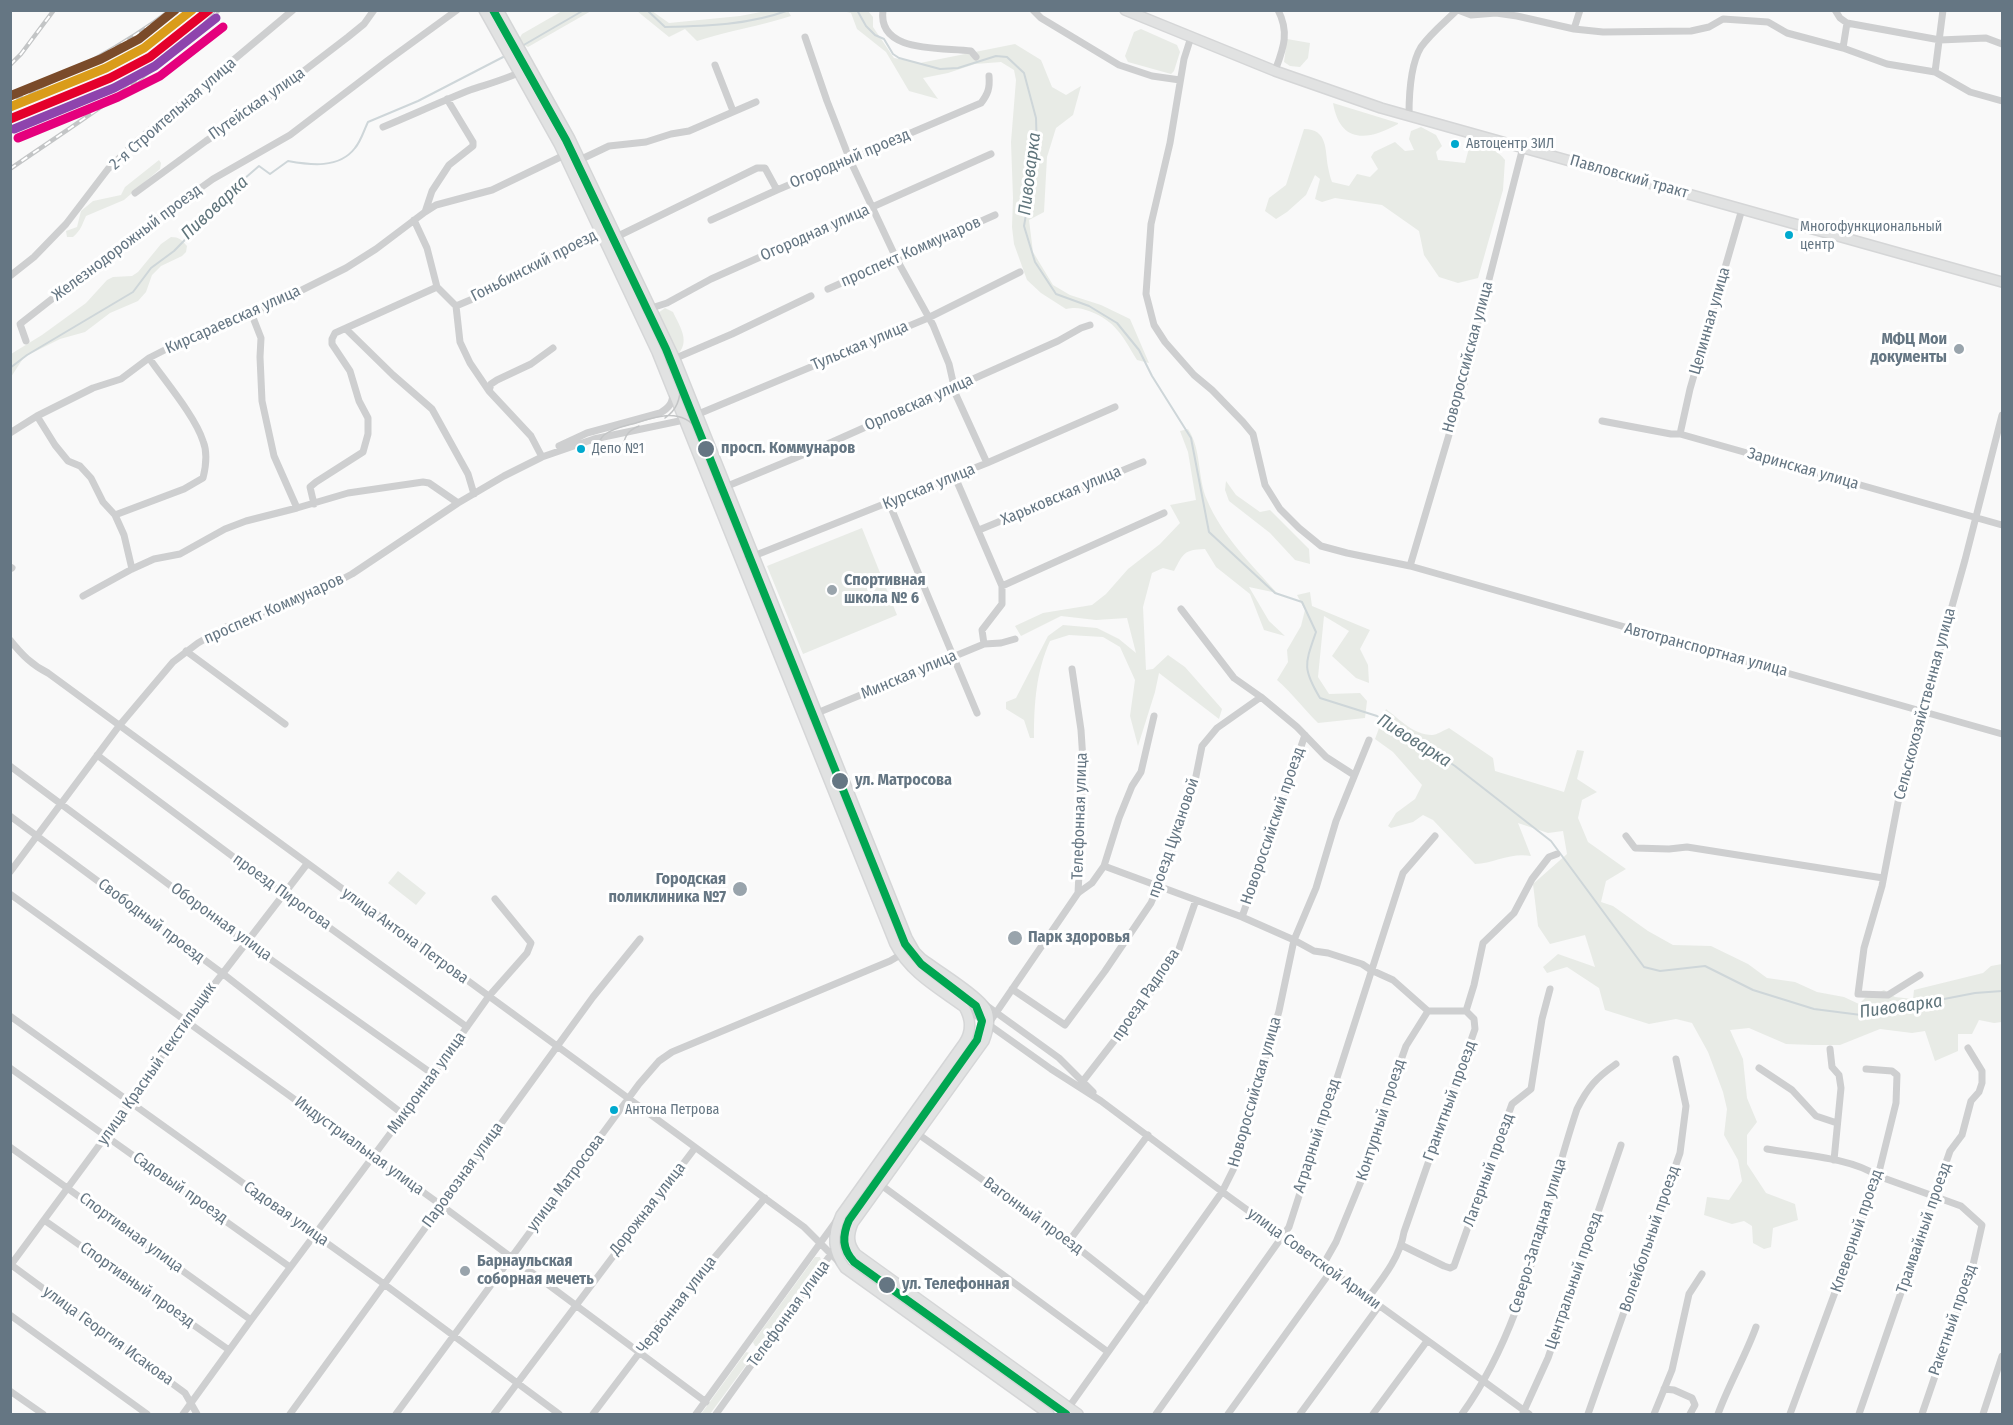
<!DOCTYPE html>
<html>
<head>
<meta charset="utf-8">
<style>
  body { margin:0 }
  #map { position:relative; width:2013px; height:1425px; overflow:hidden; background:#f9f9f9; font-family:"Fira Sans Condensed",sans-serif }
  canvas { display:block }
  .frame { position:absolute; inset:0; border:12px solid #657683; pointer-events:none }
</style>
</head>
<body>
<div id="map">
<canvas width="2013" height="1425"></canvas>
<div class="frame"></div>
</div>
<script>
const ctx = document.querySelector('canvas').getContext('2d');
ctx.lineJoin = 'round';
function paint(path, color) { ctx.fillStyle = color; ctx.fill(path, 'evenodd'); }
function stroke(path, color, width, dash) { ctx.strokeStyle = color; ctx.lineWidth = width; ctx.lineCap = dash ? 'butt' : 'round'; ctx.setLineDash(dash || []); ctx.stroke(path); }
function drawText(font, color, halo, rows, align = 'center') {
  ctx.font = font + ' "Fira Sans Condensed",sans-serif'; ctx.lineWidth = 6; ctx.setLineDash([]); ctx.textBaseline = 'middle'; ctx.strokeStyle = halo; ctx.fillStyle = color; for (const [text, x, y, turn = 0] of rows) {
    ctx.save(); ctx.translate(x, y); ctx.rotate((+turn || 0) * Math.PI / 180); ctx.textAlign = isNaN(turn) ? turn : align; if (halo) ctx.strokeText(text, 0, 0); ctx.fillText(text, 0, 0); ctx.restore();
  }
}
paint(new Path2D(`
  M562,11H591L528,47L521,44L519,39L522,34Z
  M766,11H788L791,16C760,26 728,31 697,41L685,29L669,37L637,11H652L669,23L740,16Z
  M843,11H868L873,17V27L894,58L920,63L1015,44L1041,60L1052,87L1066,95L1081,86L1073,115L1056,128L1047,157L1044,212L1029,220L1033,252L1053,285L1070,295L1101,305L1130,319L1149,363L1137,360C1123,337 1116,321 1089,311C1080,308 1076,307 1066,309L1041,293L1027,280L1014,244L1012,227L1013,198L1011,142L1016,80L1014,70L1001,62L975,64L948,73L923,78L938,99L909,91L886,52L857,29L851,13Z
  M1141,29L1177,45L1180,52L1174,71L1171,74L1128,62L1125,56L1134,32Z
  M1287,39L1310,43L1308,58L1300,67L1290,66L1284,62Z
  M1333,103L1398,123V124C1368,141 1340,144 1333,103Z
  M1421,127L1436,135L1442,146L1436,152L1438,160L1465,163L1469,148C1485,147 1495,147 1505,160L1503,190L1478,278L1458,283L1439,277L1424,255L1419,231L1382,205L1335,198L1322,202L1315,199L1320,179L1315,175L1306,195L1287,212L1276,219L1265,211L1269,198L1286,185L1304,129C1328,129 1325,150 1328,167C1329,172 1330,177 1332,182L1349,186L1357,174L1370,177L1378,169L1371,157L1374,152L1395,142L1405,151L1414,150L1409,139L1411,131Z
  M159,160L161,163L160,169L124,200L86,216C82,225 81,230 73,237H67L66,231L77,227L81,211L93,201L121,195L125,187Z
  M171,237C179,237 182,240 187,246L186,252L182,256L161,266L152,275L146,292L138,301L110,313L85,332L60,339L24,357L11,377V354L42,335L86,303L107,280L113,277L132,276L138,272L161,244Z
  M665,308L673,312C679,325 690,340 679,353L676,352L659,316L658,313Z
  M1188,429C1202,450 1197,477 1207,500C1222,536 1252,565 1277,593L1249,587L1269,621L1285,636L1264,630L1250,594L1216,567L1205,549C1183,550 1184,553 1174,571L1163,568L1152,573L1143,607L1146,670L1153,669L1168,655L1185,667L1222,709L1219,719L1159,673L1155,692L1138,746L1130,716L1135,680L1120,647L1103,637L1069,635L1050,641C1036,672 1034,704 1034,738H1030L1024,720L1006,709V702L1016,698L1048,636L1063,625L1097,628L1119,639L1136,653L1127,618L1096,620L1061,616L1021,636L1015,626L1043,613L1092,605L1106,594L1128,569L1160,544L1180,523L1170,505L1196,500L1188,452L1180,431Z
  M1226,481L1236,495L1260,512L1270,510L1309,549L1310,564L1295,560L1270,533L1229,501L1225,490Z
  M862,528L897,615L803,654L767,566Z
  M1310,592L1312,606L1370,630L1360,649L1368,665L1369,683L1356,678L1332,656L1349,631L1324,616L1318,677L1329,694L1360,693L1367,701L1365,718L1318,723C1304,709 1292,693 1277,680L1288,662L1287,650L1301,626L1305,610L1297,595Z
  M1386,709C1399,719 1414,735 1432,735C1437,735 1444,730 1449,728L1493,758L1495,771L1564,792L1577,750L1584,751L1577,779L1597,792L1582,800L1578,818L1588,842L1626,869L1606,881L1601,902L1613,906L1648,931L1673,945L1711,946L1748,964L1767,978L1795,982L1817,992L1844,997L1859,1004L1865,998L1884,990L1895,997L1913,999L1914,990L1983,973L1991,966L2002,964V1022L1994,1023L1979,1020L1972,1034H1958V1051L1935,1061L1925,1031L1912,1033L1880,1029L1840,1045H1813L1786,1044L1749,1028L1730,1030L1743,1059L1747,1098L1757,1122L1747,1135V1164L1766,1193L1795,1204L1798,1220L1773,1228L1771,1247L1764,1249L1753,1243L1752,1226L1744,1221L1732,1224L1704,1215L1707,1197L1729,1200L1742,1181L1738,1160L1724,1135L1727,1109L1723,1092L1708,1052L1692,1023L1676,1019L1649,1024L1605,1010L1599,988L1567,967L1547,973L1543,967L1558,954L1595,967L1585,935L1550,944L1538,926L1533,884L1567,854L1563,831L1548,833L1518,823L1531,856C1512,852 1494,863 1475,864L1433,820L1423,815L1413,822L1391,828L1388,826L1396,813L1415,799L1422,785L1393,752L1375,739Z
  M398,871L426,893L416,905L388,883Z
  M815,1257H820L821,1260L760,1346H755L753,1342Z
  M746,1352L750,1353L752,1357L710,1414H701Z`), '#e8ebe6');
stroke(new Path2D(`
  M647,10L665,27C707,26 749,25 789,10
  M857,10L866,26L875,35L884,39L893,54L899,58L940,69L958,68L996,56L1007,57L1024,73L1036,118L1037,151L1024,226L1035,262L1056,294L1089,306L1117,323L1139,350L1152,376L1191,438L1209,532L1275,593L1302,602L1316,632C1305,664 1302,668 1320,698L1377,716L1455,766L1551,841L1644,967L1660,971L1705,966L1753,990L1814,1009L1861,1015L1975,993L2002,991
  M522,46L584,10
  M10,368L27,355L133,292L151,268L174,251L244,179L259,166L270,174L288,161C310,165 339,169 355,148C361,141 364,130 368,122L418,101L507,55`), '#ced6d9', 2);
const major = new Path2D(`
  M484,10L559,144L657,352L895,944C910,973 938,988 964,1007C971,1019 972,1031 964,1043L841,1215C832,1234 832,1251 845,1268L1049,1414
  M498,10L570,139L675,359L907,938L915,952L922,959C936,969 979,996 986,1009C991,1019 988,1031 984,1041L853,1223C848,1235 848,1244 856,1254L1078,1414
  M1125,10L1275,71L1381,108L2002,282`);
stroke(major, '#d5d6d7', 12);
stroke(new Path2D(`
  M883,10C877,54 943,47 971,51L976,57
  M1033,10L1041,18L1119,65L1152,76L1180,80
  M1458,10L1471,15L1496,13L1517,16L1574,29L1603,32L1691,31L1709,27L1723,19L1768,22L1787,33L1843,48L1887,64L1935,72L1970,92L2002,101
  M1835,10L1840,18L1847,23L1940,40L1986,38L2002,44
  M1574,29L1580,10
  M805,37L827,101L850,160L897,260L933,325L949,364L956,395L987,463
  M1191,37L1184,59L1170,143L1151,224L1146,294L1154,325L1165,342L1194,375L1212,390L1243,422L1253,434L1265,485L1280,509L1299,528L1321,546L1347,553L1410,566L2002,734
  M1843,48L1847,23
  M715,65L733,111
  M1275,71C1283,49 1290,33 1278,10
  M1935,72L1943,10
  M1409,115C1409,95 1410,65 1421,47C1431,33 1445,22 1457,10
  M383,127C412,115 440,102 470,90C491,83 511,78 531,67
  M569,165L609,146L646,142L671,134L689,131L756,102
  M135,193L206,141L253,110L348,37L364,24L374,10
  M425,212L436,205L492,190L575,150
  M414,220L427,248L437,287L456,306L460,342L470,363L489,391
  M711,220L777,190
  M606,242L757,168H765L777,190L981,103C988,94 990,88 989,76
  M10,276L34,257L66,224L108,169L137,141L293,10
  M828,289L995,215
  M456,306L482,295L552,255L611,227
  M639,312L667,303L711,279L991,154
  M252,315L261,338L260,357L262,401L274,456L297,508
  M346,329L393,375L432,409L468,474L474,494
  M26,341L20,324L117,248L213,179L290,135L387,61L457,10
  M662,364L732,334L811,296
  M37,416L55,445L68,461L80,466L91,478L103,502L115,515
  M1602,421L1671,434H1680L2002,525
  M10,433L37,416L93,388L121,379L149,358L188,338L218,324L252,315L346,268L376,249L425,212L432,191L449,165L473,146V142L447,99
  M1680,434L1690,389L1742,209
  M559,446L587,433L660,413C669,408 673,403 673,392
  M542,457L531,436L489,391L491,384L497,380L531,364L553,348
  M955,477L1002,586V604L982,630L984,644
  M713,492L812,451L1058,341L1081,328L1090,325
  M889,503L977,713
  M314,504L310,487L316,482L363,452L368,434V418L359,401L350,371L332,344V339L335,333L437,287
  M979,530L1143,462
  M741,561L987,463L1115,407
  M1410,566L1470,364L1473,342L1523,147
  M10,567L12,568
  M132,569L124,535L115,515L184,489L203,478C206,466 208,453 203,441C195,416 165,381 149,358
  M1002,586L1164,513
  M83,596L132,569L154,559L180,554L225,529L246,521L297,508L348,493L423,482L429,483L458,503
  M1181,609L1234,678L1261,697L1297,727L1326,757L1354,775
  M10,640C22,655 32,665 48,673L804,1227L839,1262
  M186,651L285,724
  M1072,669L1081,730L1084,776L1078,893
  M805,718L984,644L1001,643L1015,639
  M97,755L283,894L467,1027
  M10,766L246,942L434,1075
  M10,816L222,973L404,1115
  M1626,836L1635,848L1669,849L1687,847L1883,878
  M1104,866L1242,917L1294,940L1314,951L1328,953L1362,964L1371,970L1393,980L1428,1011
  M10,872L119,726L173,662L198,643L226,627L335,583L352,574L458,503L504,476L542,457L594,439L684,420L928,318L1020,272
  M10,894L441,1205L706,1402
  M1242,917L1305,735
  M1920,975L1888,995L1858,994L1864,948L1882,886L1900,792L1965,560L2002,415
  M1012,989L1065,1025L1105,971L1151,903L1175,845L1193,791L1202,746L1217,728L1261,697
  M983,1003L1059,1058L1093,1092
  M964,1007L1051,1069L1101,1101L1228,1196L1529,1414
  M10,1016L384,1284L559,1414
  M989,1023L1078,893L1092,883L1104,866L1119,818L1132,786L1141,772L1154,716
  M1830,1049L1832,1067L1839,1075L1841,1088L1834,1160
  M10,1068L290,1267
  M1759,1068L1792,1090L1816,1116L1837,1123
  M1083,1081L1142,1005L1165,972L1179,949L1196,900
  M918,1134L1069,1241L1145,1301
  M10,1147L251,1320
  M1767,1149C1800,1155 1850,1157 1878,1176L1961,1206L1982,1225L1973,1265L1922,1414
  M881,1185L1108,1352
  M44,1220L229,1350
  M1069,1241L1148,1135
  M1401,1245L1444,1266L1450,1268L1454,1266L1512,1104L1531,1089L1542,1019L1550,989
  M10,1264L185,1393L197,1414
  M1323,1265L1336,1242L1364,1174L1390,1091L1406,1046L1428,1011H1466
  M10,1266L106,1136L186,1021L307,864
  M1368,1298C1383,1278 1400,1257 1404,1232L1475,1029L1474,1019L1466,1011L1474,985L1483,943L1514,913L1532,879L1549,857L1557,854
  M10,1315L147,1414
  M1664,1389L1674,1390L1692,1398L1695,1405L1690,1414
  M10,1391L43,1414
  M1069,1407L1222,1192L1235,1166L1279,1011L1294,940L1316,888L1336,821L1369,740
  M1523,1413L1548,1358L1621,1145
  M183,1414L251,1320L404,1115L489,996L527,953L531,943L495,899
  M290,1414L593,997L640,939
  M396,1414L639,1084L659,1061L672,1052L890,961L912,948
  M494,1414L695,1148
  M593,1414L640,1352L658,1324L765,1198
  M696,1414L837,1220
  M716,1414L849,1229
  M1156,1414L1289,1227L1403,873L1435,836
  M1228,1414L1331,1271
  M1300,1414L1379,1306
  M1373,1414L1427,1341
  M1462,1414C1527,1324 1542,1213 1577,1109C1588,1087 1596,1078 1616,1064
  M1588,1414L1680,1153L1686,1106L1676,1059
  M1654,1414L1672,1370L1689,1294L1702,1274
  M1718,1414C1729,1384 1745,1357 1756,1327
  M1790,1414L1878,1176L1896,1103L1897,1075L1892,1071L1866,1069
  M1859,1414L1950,1151L1962,1135L1971,1101L1979,1092L1982,1083V1071L1968,1048
  M1983,1414L2002,1356`), '#cecfd0', 7);
stroke(major, '#e1e2e2', 9);
stroke(new Path2D(`
  M665,418C677,410 681,398 680,384
  M623,446C625,435 629,430 639,426
  M596,452C598,446 599,439 604,435C613,428 625,426 636,423C658,416 681,408 698,430`), '#c3c5c6', 1.5);
const rail = new Path2D(`
  M10,65L21,54L54,10
  M10,102C66,75 121,48 171,10
  M10,169C82,119 158,73 219,10`);
stroke(rail, '#c3c5c6', 4.5);
stroke(rail, '#fff', 2, [7]);
stroke(new Path2D(`
  M10,119L110,78L150,57L209,10`), '#e4002b', 9);
stroke(new Path2D(`
  M14,129L114,88L155,66L216,18`), '#8e44ad', 9);
stroke(new Path2D(`
  M10,107L106,68L144,48L192,10`), '#da9c1a', 9);
stroke(new Path2D(`
  M18,138L118,97L160,76L223,27`), '#e5007d', 9);
stroke(new Path2D(`
  M10,96L101,59L139,39L175,10`), '#7a4b2a', 9);
stroke(new Path2D(`
  M493,10L566,140L666,349L905,944L921,964L976,1006L982,1021L977,1040L849,1220C842,1236 842,1249 854,1262L1066,1414`), '#00a651', 8);
for (const [x, y, r, color] of [
  [1455,144,5,"#00a9ce"],
  [1789,235,5,"#00a9ce"],
  [1959,349,6,"#99a4ac"],
  [581,449,5,"#00a9ce"],
  [706,449,9,"#657683"],
  [832,590,6,"#99a4ac"],
  [840,781,9,"#657683"],
  [740,889,8,"#99a4ac"],
  [1015,938,8,"#99a4ac"],
  [614,1110,5,"#00a9ce"],
  [465,1271,6,"#99a4ac"],
  [887,1285,9,"#657683"]
]) { const dot = new Path2D(); dot.arc(x, y, r, 0, 2 * Math.PI); ctx.fillStyle = color; ctx.fill(dot); stroke(dot, '#fff', 2); }
drawText('14px', '#657683', '#fff', [
  ["Автоцентр ЗИЛ",1466,144],
  ["Многофункциональный",1800,227],
  ["центр",1800,245],
  ["Депо №1",592,449],
  ["Антона Петрова",625,1110]
], 'left');
drawText('16px', '#657683', '#fff', [
  ["Путейская улица",257,104,-35],
  ["2-я Строительная улица",173,114,-41],
  ["Огородный проезд",850,159,-23],
  ["Павловский тракт",1629,177,16],
  ["Огородная улица",815,233,-24],
  ["Железнодорожный проезд",127,243,-37],
  ["проспект Коммунаров",911,252,-24],
  ["Гоньбинский проезд",534,266,-27],
  ["Кирсараевская улица",233,320,-24],
  ["Целинная улица",1710,321,-74],
  ["Тульская улица",860,346,-23],
  ["Новороссийская улица",1468,357,-75],
  ["Орловская улица",919,403,-24],
  ["Заринская улица",1803,469,16],
  ["Курская улица",929,487,-22],
  ["Харьковская улица",1061,496,-23],
  ["проспект Коммунаров",274,609,-24],
  ["Автотранспортная улица",1706,650,15],
  ["Минская улица",909,675,-23],
  ["Сельскохозяйственная улица",1925,704,-75],
  ["Телефонная улица",1080,816,-88],
  ["Новороссийский проезд",1273,826,-71],
  ["проезд Цукановой",1174,838,-71],
  ["проезд Пирогова",282,892,36],
  ["Свободный проезд",151,921,37],
  ["Оборонная улица",221,922,36],
  ["улица Антона Петрова",405,936,36],
  ["проезд Радлова",1146,995,-56],
  ["улица Красный Текстильщик",157,1064,-55],
  ["Микронная улица",427,1083,-54],
  ["Новороссийская улица",1255,1092,-74],
  ["Гранитный проезд",1450,1101,-70],
  ["Контурный проезд",1381,1120,-72],
  ["Аграрный проезд",1317,1136,-72],
  ["Индустриальная улица",359,1146,36],
  ["Лагерный проезд",1489,1170,-70],
  ["Паровозная улица",463,1175,-54],
  ["улица Матросова",566,1183,-53],
  ["Садовый проезд",180,1188,35],
  ["Дорожная улица",648,1209,-52],
  ["Садовая улица",286,1214,35],
  ["Вагонный проезд",1033,1216,36],
  ["Трамвайный проезд",1924,1228,-71],
  ["Клеверный проезд",1857,1231,-71],
  ["Спортивная улица",131,1233,36],
  ["Северо-Западная улица",1538,1236,-73],
  ["Волейбольный проезд",1650,1239,-71],
  ["улица Советской Армии",1314,1259,36],
  ["Центральный проезд",1574,1281,-71],
  ["Спортивный проезд",137,1285,35],
  ["Червонная улица",677,1305,-52],
  ["Телефонная улица",789,1314,-54],
  ["Ракетный проезд",1953,1320,-71],
  ["улица Георгия Исакова",108,1336,36]
]);
drawText('bold 16px', '#657683', '#fff', [
  ["МФЦ Мои",1947,340,"right"],
  ["документы",1947,358,"right"],
  ["Спортивная",844,581],
  ["школа № 6",844,599],
  ["Городская",726,880,"right"],
  ["поликлиника №7",726,898,"right"],
  ["Парк здоровья",1028,938],
  ["Барнаульская",477,1262],
  ["соборная мечеть",477,1280]
], 'left');
drawText('bold 16px', '#657683', '#fff', [
  ["просп. Коммунаров",721,449],
  ["ул. Матросова",855,781],
  ["ул. Телефонная",902,1285]
], 'left');
drawText('italic 18px', '#60757c', '#fff', [
  ["Пивоварка",1030,174,-83],
  ["Пивоварка",215,208,-43],
  ["Пивоварка",1414,741,32],
  ["Пивоварка",1901,1007,-8]
]);
</script>
</body>
</html>
